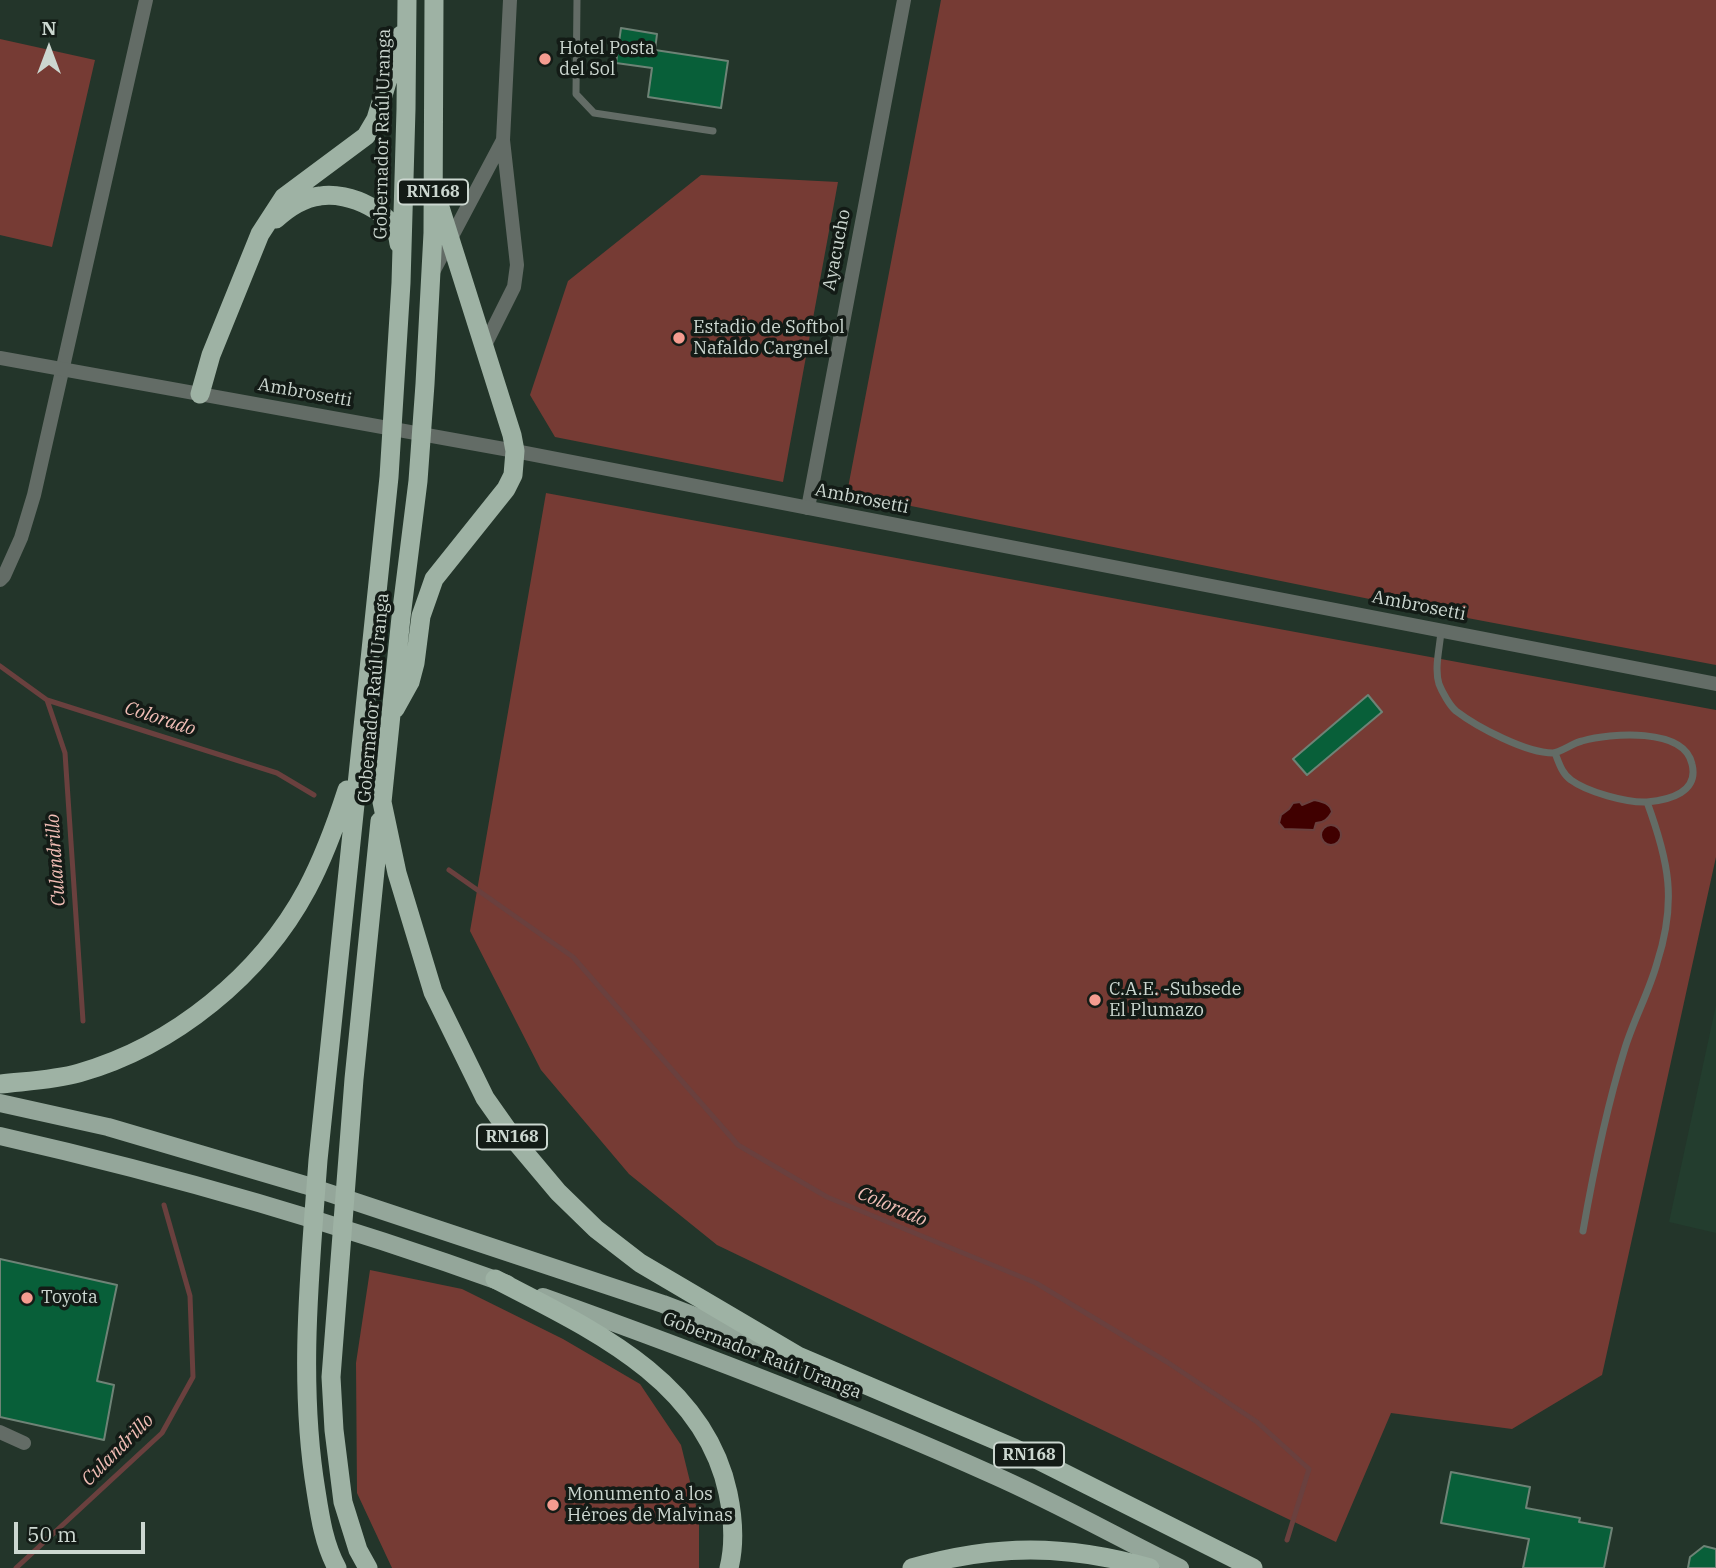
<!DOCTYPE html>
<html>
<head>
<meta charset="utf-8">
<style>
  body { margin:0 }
  #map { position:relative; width:1716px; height:1568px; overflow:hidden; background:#23352a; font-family:"IBM Plex Serif",serif }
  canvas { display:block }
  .north { position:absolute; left:14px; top:14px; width:70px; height:70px; -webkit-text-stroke:5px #131b16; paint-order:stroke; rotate:0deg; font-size:19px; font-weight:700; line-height:28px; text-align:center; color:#ccd7d0 }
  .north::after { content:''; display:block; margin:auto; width:24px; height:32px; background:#ccd7d0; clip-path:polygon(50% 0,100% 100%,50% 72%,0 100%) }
  .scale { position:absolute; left:14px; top:1522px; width:131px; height:32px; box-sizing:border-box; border:4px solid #ccd7d0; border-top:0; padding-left:9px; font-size:21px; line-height:24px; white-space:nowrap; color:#ccd7d0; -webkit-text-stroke:5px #131b16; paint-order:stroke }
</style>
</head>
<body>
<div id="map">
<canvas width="1716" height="1568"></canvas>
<div class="north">N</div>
<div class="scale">50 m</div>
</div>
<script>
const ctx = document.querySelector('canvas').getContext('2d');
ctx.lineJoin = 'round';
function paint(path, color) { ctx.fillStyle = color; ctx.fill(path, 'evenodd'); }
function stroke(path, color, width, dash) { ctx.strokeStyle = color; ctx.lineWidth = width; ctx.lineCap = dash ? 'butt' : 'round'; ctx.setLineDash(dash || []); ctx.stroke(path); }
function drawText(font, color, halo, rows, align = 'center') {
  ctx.font = font + ' "IBM Plex Serif",serif'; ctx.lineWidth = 7; ctx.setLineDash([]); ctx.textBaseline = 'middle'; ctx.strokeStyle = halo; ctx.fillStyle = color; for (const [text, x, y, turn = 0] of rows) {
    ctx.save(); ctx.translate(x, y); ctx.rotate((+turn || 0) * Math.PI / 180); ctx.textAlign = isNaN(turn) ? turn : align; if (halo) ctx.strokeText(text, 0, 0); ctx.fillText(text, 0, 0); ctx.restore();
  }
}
paint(new Path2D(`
  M1716,1005V1233L1669,1222Z`), '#233d2e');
paint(new Path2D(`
  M941,0H1716V665L1404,606L847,493Z
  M0,39L95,60L52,247L0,235Z
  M701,175L838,182L783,482L555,437L530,395L568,281Z
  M546,493L1716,710V857L1602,1375L1512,1429L1391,1413L1336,1542L717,1245L629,1174L541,1070L470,931Z
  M370,1270L462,1289L563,1339L640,1384L681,1445L699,1518V1568H392L357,1493L356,1363Z`), '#763b34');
const water = new Path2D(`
  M1314,800C1323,802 1330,803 1332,812C1328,819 1324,823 1316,823L1314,830L1284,829L1279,823L1281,815L1289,809L1293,803L1300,802L1302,805Z
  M1321 835a10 10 0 1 1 20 0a10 10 0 1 1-20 0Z`);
paint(water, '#400000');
stroke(water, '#6a403e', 2);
stroke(new Path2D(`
  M0,666L47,700L277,773L314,795
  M47,700L65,753L83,1021
  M449,870L573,957L738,1145L827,1197L1036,1283L1167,1362L1257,1422L1309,1469L1287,1540
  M16,1568L162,1433L193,1377L190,1296L164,1205`), '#6a403e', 5);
const building = new Path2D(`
  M621,28L657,34L655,50L728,61L721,108L648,97L652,68L616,63Z
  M1368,695L1382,712L1307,775L1293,759Z
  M0,1259L117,1285L97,1381L114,1385L104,1440L0,1417Z
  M1451,1472L1530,1487L1526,1508L1580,1518L1579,1522L1612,1528L1604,1568H1523L1529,1539L1441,1523Z
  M1704,1546L1716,1549V1568H1688L1690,1557Z`);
paint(building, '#085f39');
stroke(building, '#6e8376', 2);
stroke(new Path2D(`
  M577,0L576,94L594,113L713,131
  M1441,631C1440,647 1434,668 1439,684C1442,692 1450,706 1456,711C1477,727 1526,753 1553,753C1561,752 1573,743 1582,741C1610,733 1684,727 1692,764C1699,792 1670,800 1647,802C1627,803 1587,792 1571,780C1562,774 1559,763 1555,753
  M1583,1231C1594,1168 1606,1109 1625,1048C1634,1019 1649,992 1657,963C1677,901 1669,862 1647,802`), '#636c66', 7);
stroke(new Path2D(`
  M433,272L503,140
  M485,345L514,287L517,265L503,140L510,0
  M808,508L904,0
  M0,580L4,576L21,538L34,495L146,0
  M0,1432L24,1443`), '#636c66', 14);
stroke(new Path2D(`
  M0,358L515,451L1716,684`), '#636c66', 14);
stroke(new Path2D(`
  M0,1103L108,1127L305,1185L663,1304L762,1342
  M0,1136C172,1175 341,1224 507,1284
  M543,1297C694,1351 844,1408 991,1474C1055,1502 1117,1537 1180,1568`), '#94a69a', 18);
stroke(new Path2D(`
  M434,0L433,233L425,384L418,481L401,617L382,802L397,873L433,992L485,1098L516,1142L558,1192L596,1229L640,1263L798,1356L1014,1448L1253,1568
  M276,219C288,208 303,198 320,196C348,191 397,212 399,244
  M200,394L211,355L260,234L284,197L366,136L376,119L401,35
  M395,709L410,682L415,663L421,616L434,579L506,489L513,475L515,451L512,435L439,204
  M0,1084C26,1081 55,1080 79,1073C174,1046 261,975 307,889C324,857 336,824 347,790
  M495,1279C589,1328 704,1379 728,1493C733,1517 735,1544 729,1568
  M337,1568C324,1544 320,1517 316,1491C298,1382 310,1270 318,1160L389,477L401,283L406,109L407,0
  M368,1568L358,1550L343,1502L334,1430L331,1377L354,1079L380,821
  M912,1568C995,1544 1066,1544 1150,1568`), '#9eb2a4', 19);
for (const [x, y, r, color] of [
  [545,59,7,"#f59c90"],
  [679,338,7,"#f59c90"],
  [1095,1000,7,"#f59c90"],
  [27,1298,7,"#f59c90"],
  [553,1505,7,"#f59c90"]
]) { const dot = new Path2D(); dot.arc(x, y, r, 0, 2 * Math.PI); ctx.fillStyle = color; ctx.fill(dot); stroke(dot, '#131b16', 2.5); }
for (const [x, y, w] of [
  [433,192,70],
  [512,1137,70],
  [1029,1455,70]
]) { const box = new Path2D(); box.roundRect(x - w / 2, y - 12.5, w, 25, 5); ctx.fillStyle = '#131b16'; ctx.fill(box); stroke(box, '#ccd7d0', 2); }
drawText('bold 16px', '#ccd7d0', null, [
  ["RN168",433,192],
  ["RN168",512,1137],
  ["RN168",1029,1455]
]);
drawText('18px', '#ccd7d0', '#131b16', [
  ["Hotel Posta",559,49],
  ["del Sol",559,70],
  ["Estadio de Softbol",693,328],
  ["Nafaldo Cargnel",693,349],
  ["C.A.E. -Subsede",1109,990],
  ["El Plumazo",1109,1011],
  ["Toyota",41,1298],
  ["Monumento a los",567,1495],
  ["Héroes de Malvinas",567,1516]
], 'left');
drawText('18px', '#ccd7d0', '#131b16', [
  ["Gobernador Raúl Uranga",383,134,-89],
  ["Ayacucho",837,250,-79],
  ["Ambrosetti",305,393,10],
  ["Ambrosetti",862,499,11],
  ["Ambrosetti",1419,606,11],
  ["Gobernador Raúl Uranga",374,698,-85],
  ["Gobernador Raúl Uranga",762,1356,21]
]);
drawText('italic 19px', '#f0bdb5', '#131b16', [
  ["Colorado",160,719,18],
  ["Culandrillo",56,860,-94],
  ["Colorado",892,1207,23],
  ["Culandrillo",118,1450,-45]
]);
</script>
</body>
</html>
